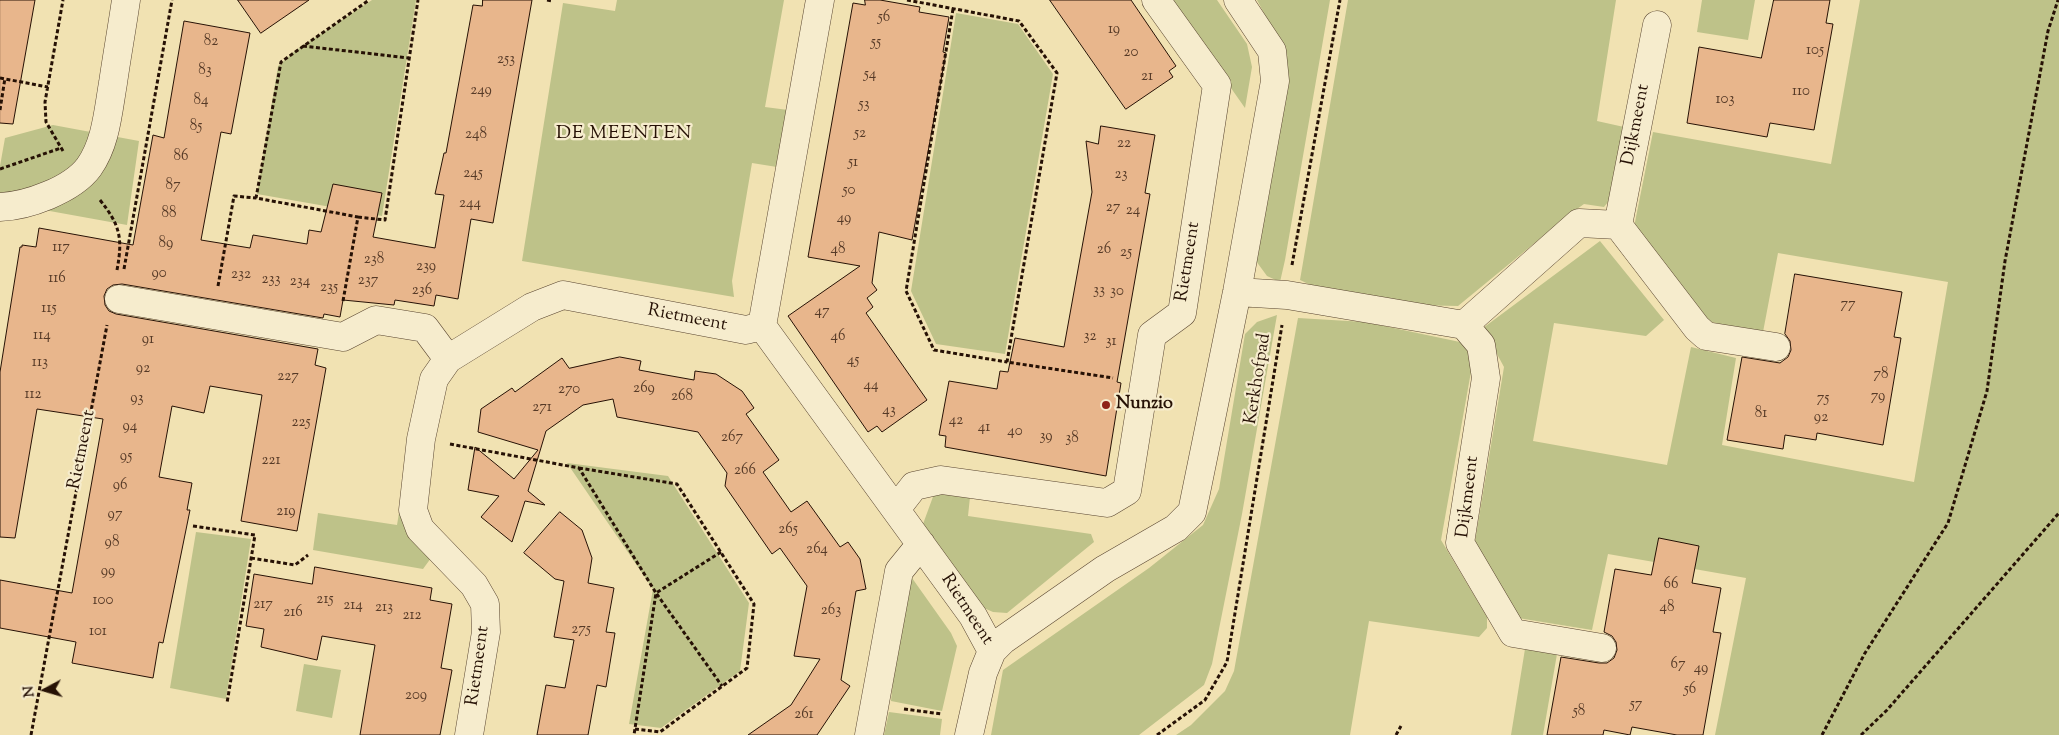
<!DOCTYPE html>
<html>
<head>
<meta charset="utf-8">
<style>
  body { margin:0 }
  #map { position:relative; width:2059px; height:735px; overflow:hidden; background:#f1e2b2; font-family:"Sorts Mill Goudy",serif }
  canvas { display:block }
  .north { position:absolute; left:20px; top:665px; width:50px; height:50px; -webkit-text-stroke:4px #f6eccd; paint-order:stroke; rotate:264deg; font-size:14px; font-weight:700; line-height:20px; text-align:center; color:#261105 }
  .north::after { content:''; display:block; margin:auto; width:18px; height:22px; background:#261105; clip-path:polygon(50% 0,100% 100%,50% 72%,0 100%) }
</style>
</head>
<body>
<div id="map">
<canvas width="2059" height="735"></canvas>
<div class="north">N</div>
</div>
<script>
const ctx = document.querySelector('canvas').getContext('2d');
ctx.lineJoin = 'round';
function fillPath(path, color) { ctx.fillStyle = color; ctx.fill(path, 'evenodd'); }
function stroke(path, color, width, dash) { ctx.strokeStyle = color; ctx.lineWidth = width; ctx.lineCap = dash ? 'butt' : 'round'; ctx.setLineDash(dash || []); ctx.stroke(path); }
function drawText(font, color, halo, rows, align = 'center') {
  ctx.font = font + ' "Sorts Mill Goudy",serif'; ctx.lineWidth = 4.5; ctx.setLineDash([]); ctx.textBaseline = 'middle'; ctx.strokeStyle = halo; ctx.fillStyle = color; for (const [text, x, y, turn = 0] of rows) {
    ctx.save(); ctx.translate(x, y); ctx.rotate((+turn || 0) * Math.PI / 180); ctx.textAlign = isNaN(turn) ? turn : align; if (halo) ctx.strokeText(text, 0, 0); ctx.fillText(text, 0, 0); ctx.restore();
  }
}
const green = new Path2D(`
  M372 0H416L382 216 257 194 278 66 295 51Z
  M617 0H784L765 107 788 110 777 167 752 163 732 281 734 297 522 261 563 3 615 11Z
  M1169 0H1217L1247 44 1252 67 1245 108Z
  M1257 0H1330L1285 260 1280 282 1267 276 1256 261 1283 102 1287 57Z
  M1348 0H1616L1597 121 1624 127 1612 197 1604 207 1584 204 1570 214 1458 306 1411 305 1319 289 1300 280Z
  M1702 0H1755L1748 40 1697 32Z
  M1860 0H2059V735H1715L1746 578 1608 554 1592 630 1518 618 1474 547 1504 367 1483 328 1600 241 1664 320 1646 336 1554 323 1533 441 1667 465 1691 347 1736 358 1722 445 1914 482 1948 282 1778 253 1763 332 1727 326 1705 320 1634 227 1653 132 1831 164Z
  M956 13 1018 24 1053 74 1005 354 936 344 911 291Z
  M53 125 139 141 127 225 0 202V166L5 138Z
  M1277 315 1242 514 1212 664 1204 685 1139 735H991L1003 670 1149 568 1203 525 1219 489 1245 334 1257 322Z
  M1298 318 1365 322 1460 342 1469 353 1472 366 1441 540 1487 617V628L1479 637 1369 621 1350 735H1176L1191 725 1225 691 1234 671Z
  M567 463 668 476 749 603 740 671 661 728 629 724 653 589Z
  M947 493 970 497 968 516 1091 534 1094 542 1007 613 993 612 984 608 923 524 934 494Z
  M401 501 431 558 423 569 313 550 318 513 397 525Z
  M196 532 251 539 226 699 170 688Z
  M912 578 951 633 957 646 942 711 891 701 895 661 909 583Z
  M1525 649 1557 654 1543 735H1511Z
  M304 664 341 670 332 718 296 711Z
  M889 712 942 719 940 735H884Z`);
const building = new Path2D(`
  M0 0H35L13 124 0 123Z
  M238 0H309L261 33Z
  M483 0H532L493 223 471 219 458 299 436 295 434 306 395 300 394 305 343 300 340 317 324 314 323 318 122 284 113 285 107 289 104 296 105 305 109 311 116 314 318 349 315 365 326 368 297 531 241 521 262 395 210 386 204 413 172 406 159 477 192 483 187 510H190L163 643 159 642 153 678 72 663 76 642 0 628V580L72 593 103 419 37 409 15 538 0 537V372L20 247H22V245L36 247 39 228 133 245 153 135 164 138 184 21 250 33 231 134 221 132 201 240 250 248 253 235 307 244 309 230 321 232 333 184 382 193 373 237 435 248 444 195 435 194 444 153H446L473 5 482 6Z
  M865 0H880L920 7 919 12 949 17 943 52 946 53 912 240 879 232 872 283 877 290 867 298 873 307 866 313 927 400 882 432 877 426 868 432 788 316 860 266 808 257 853 3 865 5Z
  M1050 0H1131L1176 66 1169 71 1173 77 1126 109Z
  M1774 0H1830L1826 23 1833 24 1814 130 1770 123 1767 137 1687 123 1699 47 1761 58Z
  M1101 126 1155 135 1145 193 1150 194 1117 382 1121 383 1106 476 945 447 946 436 939 435 949 381 997 389 1000 371 1008 372 1015 338 1064 347 1092 192 1086 141 1098 144Z
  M1795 274 1902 292 1894 337 1901 338 1883 445 1817 433 1816 440 1785 435 1783 449 1727 440 1742 357 1780 363 1788 357 1791 350 1790 341 1785 334Z
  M620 357 641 361 639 370 666 375 694 380 695 371 716 374 742 391 754 408 746 414 779 460 763 472 791 512 807 501 840 547 848 542 860 559 866 589 856 591 841 680 850 686 817 735H748L791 705 820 659 794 656 807 586 780 548 772 554 725 486 727 473 698 432 617 417 613 399 583 405 546 431 528 491 545 505 525 501 512 542 481 517 499 496 468 490 475 447 514 479 538 450 478 432 481 409 512 388 515 392 562 358 569 368Z
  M560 512 582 530 592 558 588 583 614 588 606 632 615 633 606 687 597 685 588 735H537L546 685 565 688 574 640 554 637 564 581 555 579 524 553Z
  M1659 538 1699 546 1692 583 1721 588 1713 632 1721 633 1703 735H1677L1632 727 1630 735 1604 730 1603 735H1547L1561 657 1599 663H1607L1614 658 1617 650 1616 642 1612 636 1604 632 1615 569 1651 575Z
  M315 567 432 588 430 600 452 604 441 668 452 670 440 735H360L375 645 322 636 317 660 261 647 264 629 246 626 254 574 312 584Z`);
const path = new Path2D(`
  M547 0 553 1
  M907 0 1019 21 1057 73 1007 362 1113 378
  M953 9 906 291 934 350 1007 362
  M303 46 409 58
  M0 78 48 87
  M0 110 5 78
  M63 151 46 122 45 102 63 0
  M0 169 61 148
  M100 200C120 225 123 238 117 270
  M358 217 385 220 418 0
  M1292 265 1340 0
  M124 269 172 0
  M218 286 234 196 256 198
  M343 301 358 217 256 198 281 62 369 0
  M450 444 579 468 656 593 634 735
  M579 468 677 484 754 604 747 668 660 732 635 729
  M193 526 255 535 227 703
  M721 552 656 593 722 686
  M251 558 295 565 308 555
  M904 709 942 714
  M31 735 107 325
  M1157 735 1205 700 1227 662 1282 325
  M1396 735 1401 726
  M1822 735 1865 653 1948 523 1987 391 2005 261 2048 31 2058 0
  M1861 735 1887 710 2059 513`);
const minor = new Path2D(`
  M0 207C27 206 72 190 89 167 106 143 108 112 113 83 117 55 122 28 126 0
  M1618 225 1697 328 1706 336 1776 347
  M1237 292 1287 295 1464 325 1579 223 1618 225 1657 25
  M119 299 343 337 376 320 425 328 448 359
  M1464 325 1481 345 1486 378 1460 543 1513 633 1602 648
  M762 326 973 616 992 651
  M896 509 914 486 941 480 1107 503 1127 491 1152 335 1182 313 1217 85 1156 0
  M469 735 486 632 485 604 474 585 420 529 413 510 421 439 434 379 448 359 532 307 563 295 746 330 762 326 820 0
  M869 735 899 571 921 544
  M969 735 983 673 992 651 1003 640 1105 569 1176 528 1192 512 1237 292 1275 81 1272 51 1238 0`);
const markers = [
  [1106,405,5,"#8f2418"]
];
const numberNames = [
  ["56",884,18],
  ["19",1114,30],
  ["82",211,42],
  ["55",876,43],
  ["105",1815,51],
  ["20",1131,53],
  ["253",506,60],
  ["83",205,71],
  ["54",870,75],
  ["21",1147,77],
  ["249",481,91],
  ["110",1801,92],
  ["103",1725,100],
  ["84",201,101],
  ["53",864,105],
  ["85",196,127],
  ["52",860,134],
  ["248",476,135],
  ["22",1124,144],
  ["86",181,157],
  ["51",853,163],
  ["245",473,174],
  ["23",1121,175],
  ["87",173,186],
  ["50",849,191],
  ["244",470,204],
  ["27",1113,208],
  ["24",1133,211],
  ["88",169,214],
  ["49",844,219],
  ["89",166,244],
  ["117",61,248],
  ["48",838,250],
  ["26",1104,250],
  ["25",1126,253],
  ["238",374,260],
  ["239",426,267],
  ["90",159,274],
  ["232",241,275],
  ["116",57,279],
  ["233",271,280],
  ["237",368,281],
  ["234",300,282],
  ["235",329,288],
  ["236",422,291],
  ["33",1099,291],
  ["30",1117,292],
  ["77",1848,305],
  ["115",49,309],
  ["47",822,312],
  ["114",42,336],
  ["46",838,337],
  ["32",1090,337],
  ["91",148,340],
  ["31",1111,342],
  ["45",853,361],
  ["113",40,363],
  ["92",143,369],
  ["78",1881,375],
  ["227",288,377],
  ["44",871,386],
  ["269",644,389],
  ["270",569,390],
  ["112",33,395],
  ["268",682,397],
  ["79",1878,397],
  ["93",137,399],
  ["75",1823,399],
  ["271",542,408],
  ["43",889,411],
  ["81",1761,414],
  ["92",1821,418],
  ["42",956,421],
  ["225",301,423],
  ["94",130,427],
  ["41",984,428],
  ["40",1015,432],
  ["39",1046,437],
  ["267",732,438],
  ["38",1072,439],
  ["95",126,457],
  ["221",271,461],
  ["266",745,471],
  ["96",120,486],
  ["219",286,512],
  ["97",115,515],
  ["265",788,530],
  ["98",112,543],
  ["264",817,550],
  ["99",108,572],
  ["66",1671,585],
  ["215",325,600],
  ["100",103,601],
  ["217",263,605],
  ["214",353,606],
  ["213",384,608],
  ["48",1667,608],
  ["263",831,611],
  ["216",293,613],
  ["212",412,616],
  ["275",581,630],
  ["101",98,632],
  ["67",1678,665],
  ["49",1701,669],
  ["56",1690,690],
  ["209",416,696],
  ["57",1636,705],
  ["58",1579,712],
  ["261",804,715]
];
const streetNames = [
  ["Dijkmeent",1637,125,-79],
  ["Rietmeent",1189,262,-81],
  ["Rietmeent",687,319,11],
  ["Kerkhofpad",1259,379,-81],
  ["Rietmeent",83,450,-79],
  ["Dijkmeent",1469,497,-83],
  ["Rietmeent",966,610,57],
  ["Rietmeent",479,666,-82]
];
const poiNames = [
  ["Nunzio",1116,405]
];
const neighbourhoodNames = [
  ["DE MEENTEN",624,135]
];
fillPath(green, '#bec289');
fillPath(building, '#e8b68c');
stroke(building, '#261105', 1);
stroke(minor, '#594530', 29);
stroke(path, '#261105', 3, [4, 2.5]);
stroke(minor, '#f6eccd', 28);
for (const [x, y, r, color] of markers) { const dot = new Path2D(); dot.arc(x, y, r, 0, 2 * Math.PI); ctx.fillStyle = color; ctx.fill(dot); stroke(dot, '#f6eccd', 2); }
drawText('15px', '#563a27', null, numberNames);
drawText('18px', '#261105', '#f6eccd', streetNames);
drawText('bold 18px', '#261105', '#f6eccd', poiNames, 'left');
ctx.letterSpacing = '1px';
drawText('19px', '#261105', '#f6eccd', neighbourhoodNames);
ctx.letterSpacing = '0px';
</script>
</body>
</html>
